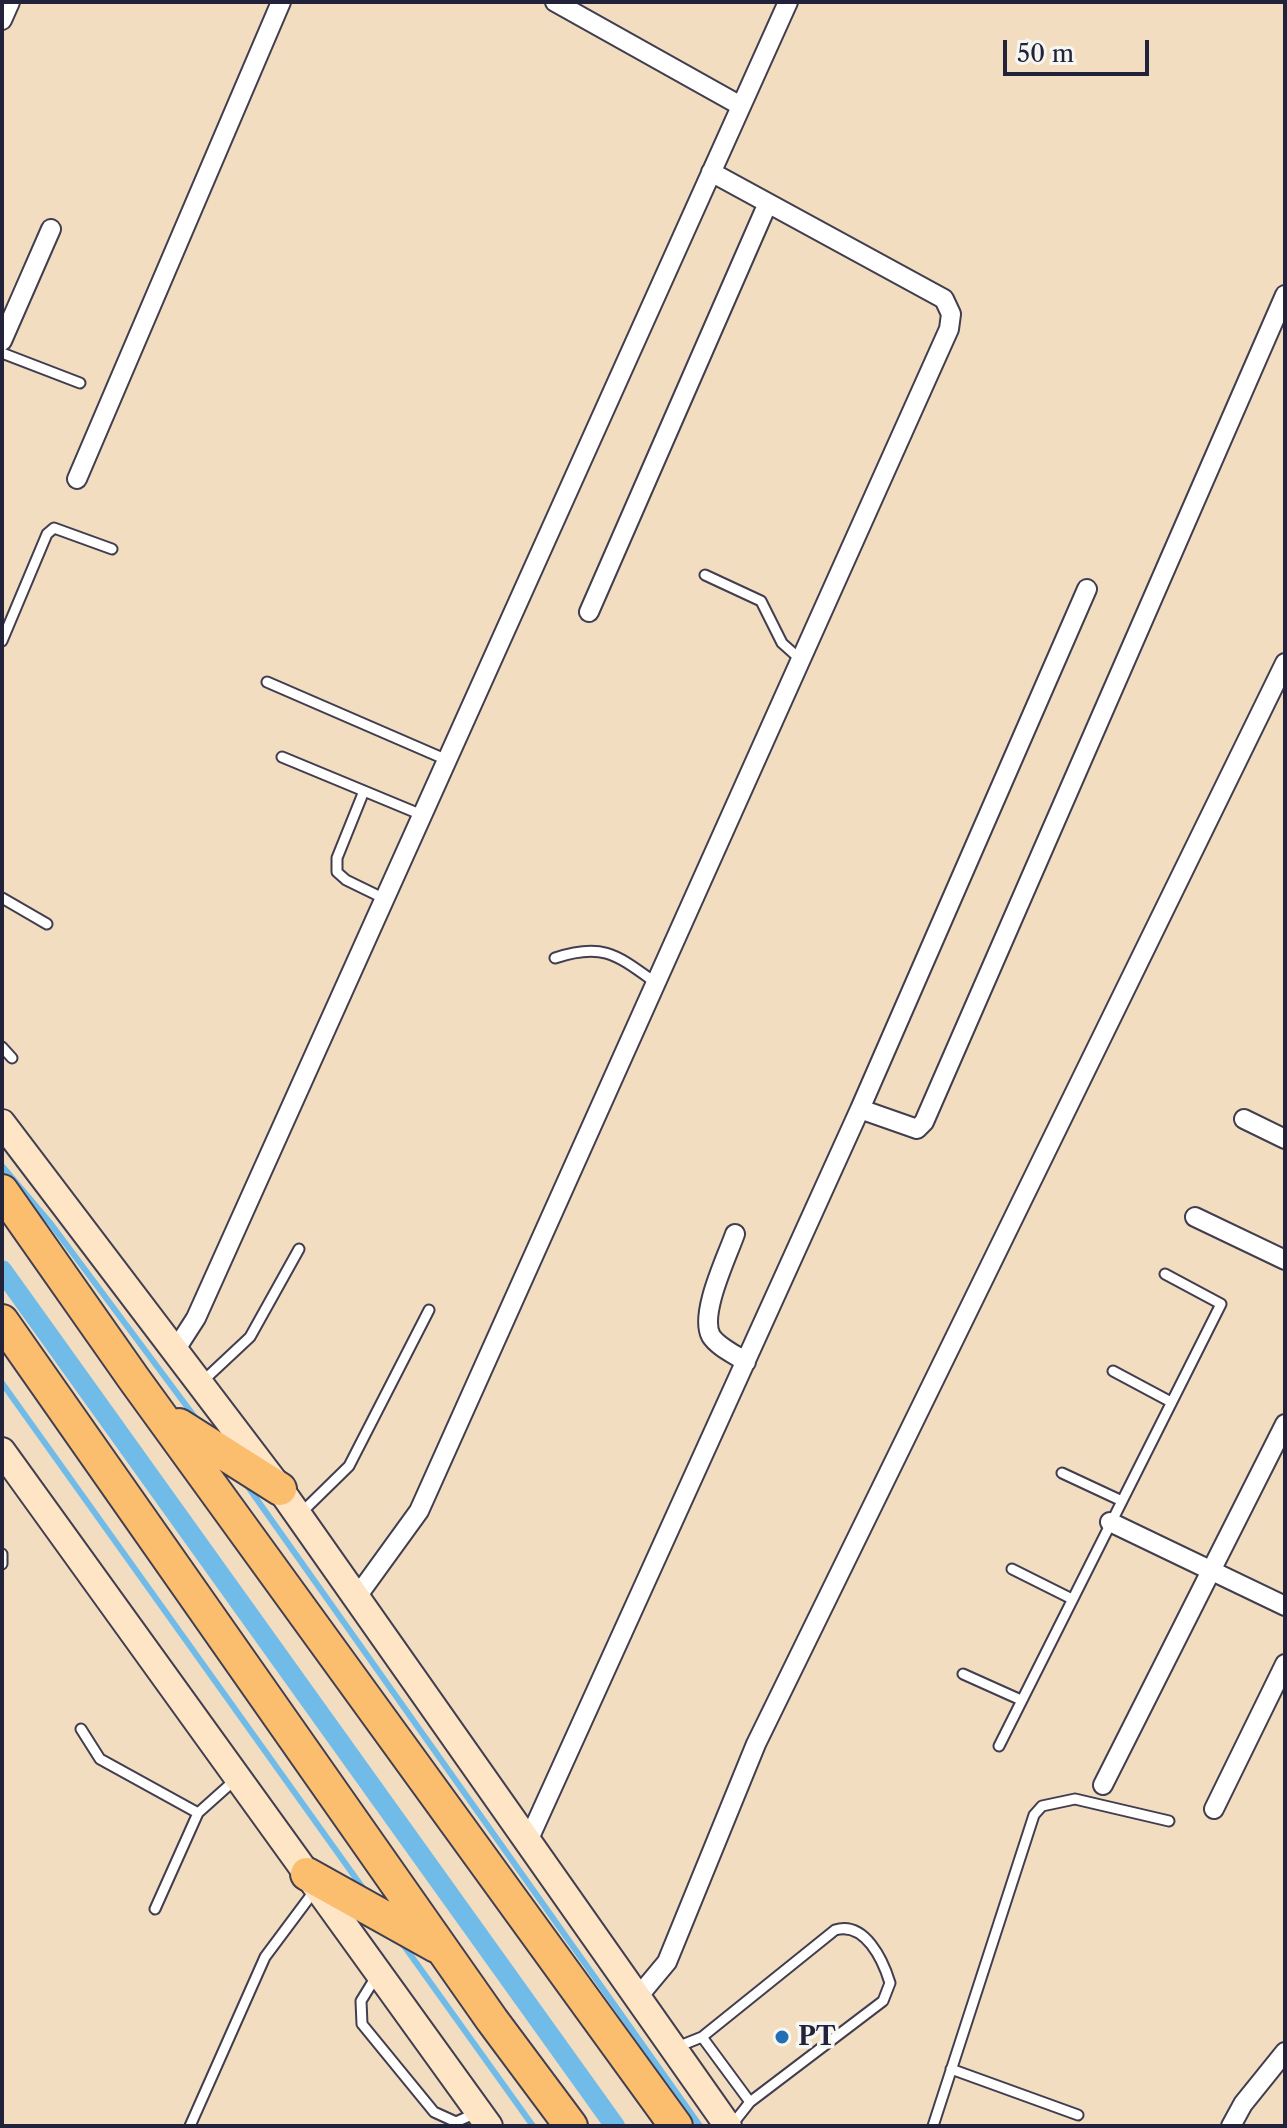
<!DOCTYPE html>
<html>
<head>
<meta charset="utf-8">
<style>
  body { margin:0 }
  #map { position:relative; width:1287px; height:2128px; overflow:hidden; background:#f2ddc0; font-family:"Libre Caslon Text",serif }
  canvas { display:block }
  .frame { position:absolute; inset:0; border:4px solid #22223b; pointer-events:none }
  .scale { position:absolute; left:1003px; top:40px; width:146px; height:36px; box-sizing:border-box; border:4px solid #22223b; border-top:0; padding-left:10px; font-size:24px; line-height:28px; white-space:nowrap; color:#22223b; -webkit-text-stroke:6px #f6f6f2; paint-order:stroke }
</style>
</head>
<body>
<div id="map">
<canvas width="1287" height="2128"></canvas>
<div class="frame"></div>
<div class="scale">50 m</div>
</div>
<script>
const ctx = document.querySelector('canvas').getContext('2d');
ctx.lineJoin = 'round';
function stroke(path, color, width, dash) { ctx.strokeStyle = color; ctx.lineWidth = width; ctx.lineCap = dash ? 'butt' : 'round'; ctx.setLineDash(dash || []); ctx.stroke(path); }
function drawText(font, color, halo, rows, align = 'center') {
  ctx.font = font + ' "Libre Caslon Text",serif'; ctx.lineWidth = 7; ctx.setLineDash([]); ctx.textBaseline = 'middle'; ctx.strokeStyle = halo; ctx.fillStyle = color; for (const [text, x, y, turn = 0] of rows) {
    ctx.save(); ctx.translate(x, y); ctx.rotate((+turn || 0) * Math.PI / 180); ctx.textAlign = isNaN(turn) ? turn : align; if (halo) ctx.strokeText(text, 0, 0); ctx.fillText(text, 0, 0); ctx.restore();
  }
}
const stream = new Path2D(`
  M2 1166 51 1224 197 1420
  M2 1383 365 1891
  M246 1484 700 2126
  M402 1943 533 2126`);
const canal = new Path2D(`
  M2 1270 615 2126`);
const lane = new Path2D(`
  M2 353 80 383
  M705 575 761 601 782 643 801 660
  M2 641 47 534 54 528 112 549
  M267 682 447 760
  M282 757 422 815
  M364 791 337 858V872L346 880 385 899
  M2 898 47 924
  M555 958C603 942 617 955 656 983
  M2 1047 12 1058
  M1113 1371 1171 1402
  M203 1381 250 1337 299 1249
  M1062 1473 1122 1501
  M301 1513 349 1466 429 1310
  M2 1554V1564
  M1012 1569 1072 1599
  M963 1674 1021 1700
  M81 1729 100 1759 198 1813
  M999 1746 1221 1304 1165 1274
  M155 1909 198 1813 236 1779
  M377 1975 361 2001 362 2024 434 2112 456 2122 476 2113
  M702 2037 750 2102
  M677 2047 702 2037 835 1930C865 1921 883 1960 890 1983L883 2001 750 2102 731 2126
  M951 2069 1078 2115
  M190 2126 265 1957 315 1890
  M933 2126 1034 1815 1042 1806 1075 1799 1169 1821`);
const street = new Path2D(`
  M555 2 741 106
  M2 20 10 2
  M2 341 51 229
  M77 479 281 2
  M589 612 767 205
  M860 1109 1087 589
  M1244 1119 1285 1139
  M1195 1217 1285 1260
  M735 1234C727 1257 699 1314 711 1336 718 1347 736 1355 746 1362
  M178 1346 196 1318 788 2
  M1110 1522 1285 1606
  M356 1598 419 1511 949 329 951 314 944 299 711 172
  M1103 1785 1285 1424
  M1214 1809 1285 1664
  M528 1841 860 1109 917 1129 924 1122 1285 295
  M637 1998 667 1962 756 1744 1285 663
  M1231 2126 1243 2104 1285 2052`);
const secondary = new Path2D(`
  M2 1123 280 1489 728 2126
  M2 1451 489 2126`);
const highway = new Path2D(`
  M2 1191 134 1379 676 2126
  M2 1321 492 2020 571 2126
  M179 1425 280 1489
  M307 1874 436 1946`);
const markers = [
  [782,2037,8,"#1f6fb2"]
];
const poiNames = [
  ["PT",798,2037]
];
stroke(stream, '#71bbe9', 6);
stroke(canal, '#71bbe9', 20);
stroke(lane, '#413e4f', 13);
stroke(street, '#413e4f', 22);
stroke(secondary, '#413e4f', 30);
stroke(highway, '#413e4f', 36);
stroke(lane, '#fff', 9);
stroke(street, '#fff', 18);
stroke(secondary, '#fde5c5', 26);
stroke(highway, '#fbbe6e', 32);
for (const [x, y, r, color] of markers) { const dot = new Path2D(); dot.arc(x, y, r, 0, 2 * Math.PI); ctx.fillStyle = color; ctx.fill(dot); stroke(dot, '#f6f6f2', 3); }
drawText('bold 26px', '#22223b', '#f6f6f2', poiNames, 'left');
</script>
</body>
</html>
